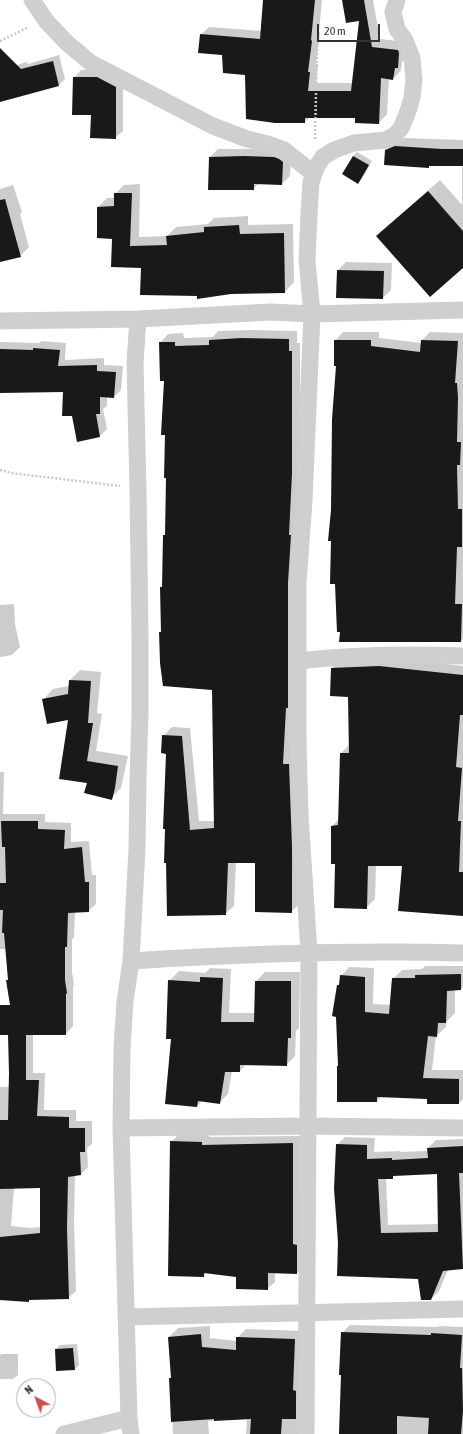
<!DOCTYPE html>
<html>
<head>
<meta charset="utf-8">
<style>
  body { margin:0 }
  #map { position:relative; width:463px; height:1434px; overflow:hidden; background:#fff; font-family:"Asap Condensed",sans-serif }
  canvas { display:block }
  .north { position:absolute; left:16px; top:1378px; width:40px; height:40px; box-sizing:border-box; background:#fff; border:1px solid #adadad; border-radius:50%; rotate:319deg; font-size:11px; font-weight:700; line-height:16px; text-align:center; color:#323232 }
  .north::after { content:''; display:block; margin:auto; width:14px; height:18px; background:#d04c4f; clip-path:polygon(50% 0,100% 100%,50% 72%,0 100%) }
  .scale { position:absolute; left:317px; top:24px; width:63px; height:18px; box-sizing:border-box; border:2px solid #323232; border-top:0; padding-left:5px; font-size:12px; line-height:14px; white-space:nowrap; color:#323232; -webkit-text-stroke:3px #fff; paint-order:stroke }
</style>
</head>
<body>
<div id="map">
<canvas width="463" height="1434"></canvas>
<div class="north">N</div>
<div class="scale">20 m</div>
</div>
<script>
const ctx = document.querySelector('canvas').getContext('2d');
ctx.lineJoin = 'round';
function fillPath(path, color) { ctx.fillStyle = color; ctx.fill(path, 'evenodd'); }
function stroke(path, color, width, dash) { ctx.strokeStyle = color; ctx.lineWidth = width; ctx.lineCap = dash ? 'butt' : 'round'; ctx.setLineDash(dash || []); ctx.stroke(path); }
const shadow = new Path2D(`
  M264 0H322L319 32 320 33 316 64H318L316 83H353L360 20 343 0H373L380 39 406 42 405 59 402 62 401 70 393 79 389 78 387 114 379 123 356 117H310L305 122 246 74 201 35 209 27 262 31Z
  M59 55 65 79 59 85 0 101V71L26 62 28 64Z
  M81 70H105L123 80V131L115 138 92 114 74 78Z
  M405 138 463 140V267L377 236 440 180 462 205V165L386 151 395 141Z
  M218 149H283L291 154 290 176 282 184 259 183 253 189 210 157Z
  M357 152 372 161 362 179 358 183 353 156Z
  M140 184 139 237 167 236 176 227 208 224 214 218 248 216V225L293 224 294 282 285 292 231 293 198 296 142 267 113 238 98 237V207L107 198H115V194L124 185Z
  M13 185 22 212 20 214 29 247 20 256 0 261V189Z
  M346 262 392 263 391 290 383 298 337 297 338 270Z
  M251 330 297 331V343H300V903L291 912 256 862H236L234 906 225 914 168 915 167 753 163 736 172 727 190 728 199 821H215L213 689 160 632 162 630 161 587 163 586 164 536 166 533 167 477 165 380 160 343 168 334 183 333 184 338 213 337 218 331Z
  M343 332H379V338L421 343 422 340 430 332 463 333V639L461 641 341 631 332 510 337 365 335 341Z
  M41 341 66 343 65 360 104 358V365L123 366 121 390 114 397H107V406L103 409 107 429 100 436 78 441 72 415 64 391 0 392V342L40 343Z
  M14 604 15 624 20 647 12 655 0 657V605Z
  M388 657 463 666V915L403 865H376L375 899 366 908 336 863 332 826 339 819 341 753 350 744 349 696 332 668 341 660Z
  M80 670 101 672 97 713 102 714 96 751 128 756 121 788 111 798 88 782 69 718 43 700 53 689 69 686 70 680Z
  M0 772H4L3 814H45V822L71 823V842L89 841 92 875H96V904L88 911 75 912 74 938 72 939V972L74 985 73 986V1026L66 1034H33V1073H45L44 1110H76V1121H92V1144L87 1148 88 1167 81 1174 75 1175 74 1221 76 1291 68 1298 29 1299 28 1301 0 1300V1087H9L11 1005 10 949H0ZM41 1187V1227L29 1228 11 1226 14 1188Z
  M425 966H463V987L461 989 455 990V1013L446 1022V1027L436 1036 432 1070H463V1099L459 1103 428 1098 382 1096 377 1101 338 1066 339 1065 338 985 340 983 341 976 349 967 374 968 373 1004 391 1005 393 979 402 970 422 969Z
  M210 968 231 969 229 1013H255L256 981 265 972H300L299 1028 296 1031 295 1056 286 1065 246 1064 240 1071H232L228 1094 219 1103 203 1100 197 1106 172 1038 169 981 179 971 205 973Z
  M179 1134H209V1137L300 1136 304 1266 297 1273 275 1272V1282L267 1289 237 1276 207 1272 204 1276 171 1142Z
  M345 1137 375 1138 374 1152 400 1151V1152L428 1151V1148L436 1140 463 1139V1268L448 1270 439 1291 431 1299 419 1278 338 1275 337 1145ZM438 1173 439 1224 388 1225 386 1178H392L395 1175Z
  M350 1325 438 1327 440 1326 463 1327V1434H339L342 1374V1333Z
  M210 1326V1338L237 1341V1338L246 1329 303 1331V1434H246L247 1418 208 1421 209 1434H173L170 1379 172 1377 169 1337 178 1328Z
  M77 1344 79 1365 75 1369 56 1349 60 1345Z
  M1 1354H18V1375L13 1379H0V1356Z`);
const building = new Path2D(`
  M263 0H315L311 40 312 41 308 72H310L308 91H351L359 21 346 23 342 0H364L372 47 398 50 399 53 398 68H395L393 80 381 78 379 124 355 123V118H305V123H275L246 119 245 75 223 73 222 55 198 53 200 34 260 39Z
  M0 48 21 69 53 61 59 86 0 102Z
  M73 77H97L116 87V139L90 138 91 115H72Z
  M395 146 442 149H463V166H429V168L384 165 385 150Z
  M244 156 274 157 279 159 283 162 282 185 254 184V190H208L209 157Z
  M353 156 369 165 358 184 342 174Z
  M428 191 463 231V268L430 297 376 236Z
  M114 193H132L130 246 167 245 166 236 204 232V227L239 225 240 234 284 233 285 293 231 294 197 299V296L140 295 141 268 111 267 112 239 97 238V207L114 206Z
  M5 199 21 257 0 262V200Z
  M337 270 384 271 383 299 336 298Z
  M241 338 289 339V351H292V473L289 535H291L288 583V708H286L283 764H289L292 847V913L255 912V863H228L226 915 167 916 166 863H164L165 829H163L166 754 161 753 162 735 182 736 190 830 214 828 212 690 163 686 160 663 159 632H161L160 587H162L163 535H165L166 478H164L165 435H161L164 381H160L159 342H175V346L209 345V340Z
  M334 340H371V346L420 352 421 340 458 341 455 383H457L458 398 457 442H461L460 465H457L458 509H462V547H457L455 604H462L461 642H339L340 632H337L335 584H330L331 541H328L331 510 332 419 336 366H334Z
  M33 348 60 350 58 366 97 365V371L116 372 114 398 100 397V414H96L100 437 77 442 72 416H62L63 392 0 393V349L33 350Z
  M379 666 463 675V715H460L456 767 462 768 458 821H461L459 872H463V916L398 911 402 866H368L367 909 334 908 335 864H331V826L338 825 340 753H349L348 697 330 696 331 668Z
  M69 680 91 681 88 723H93L87 761 118 766 115 788 112 800 84 793 87 783 59 779 68 720 47 724 42 699 68 694Z
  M1 821H38V829L65 830 64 849 82 847 85 882H89V912L68 913 67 947H65V980L67 993 66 994V1035H26V1080H39L37 1116 69 1117V1128H85V1152H80L81 1175 68 1177 67 1229 69 1299 29 1300V1302L0 1300V1237L40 1233V1188L0 1189V1120H8L9 1073 8 1035H0V1005H10L6 980H8L4 933H2L3 910H0V883H6L5 847H2Z
  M461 974V990L447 991 446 1023H438L437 1037 428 1036 423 1078 459 1079V1104H427V1099L377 1097V1102H337V1066H338L336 1017 332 1016 337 985H339L340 975 365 977V1012L389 1014 392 978H415V975Z
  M200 977 223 978 221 1022H254L255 981H291V1038H288L287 1066 240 1065V1072H225L220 1104 198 1101 197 1107 165 1104 171 1039H166L168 980 200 982Z
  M170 1141 202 1142V1145L293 1143V1244L297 1245V1274L268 1273V1290L236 1289V1277L204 1273V1277L168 1276Z
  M336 1144 367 1145V1159L392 1158V1160L428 1158 427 1148 463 1146V1173H459L463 1269 443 1271 431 1300H421L418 1279 337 1276 338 1242 334 1189ZM437 1174 438 1232 381 1233 378 1179H393V1176Z
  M341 1332 431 1335V1333L462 1335 460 1368H462L463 1411 461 1434H428L429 1418 397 1416V1434H339L341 1375H339Z
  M201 1334 202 1347 236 1350V1337L295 1339 293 1390 296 1391V1419H282L281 1434H250L251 1419 214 1421V1419L171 1422 169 1378H171L168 1337Z
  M73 1348 75 1370 56 1371 55 1349Z`);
const path = new Path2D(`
  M0 41 29 27
  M315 139 318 0
  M0 470 11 473 120 486`);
const minor = new Path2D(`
  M32 0 47 22 67 43 91 63 213 126 247 139 268 144 284 150 314 174
  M0 321 138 319 271 312 312 314 463 310
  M298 661C353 655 408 654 463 656
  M131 961C242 954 352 950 463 953
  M121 1128 308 1126 463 1128
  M126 1317 463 1309
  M64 1434 129 1418
  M131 1434 129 1418 121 1128 122 1048 125 1001 131 961 137 849 138 779 140 713V638L138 489 135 363 138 319
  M306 1434 309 952 300 815 298 741V583L304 501 312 314 307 260 309 215 311 182 317 166 323 157 334 150 354 143 386 140 395 135 401 128 407 114 412 98 414 80 412 58 405 40 397 29 393 12 397 0`);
fillPath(shadow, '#0003');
fillPath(building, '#191919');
stroke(path, '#c9c9c9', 2.5, [2, 2]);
stroke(minor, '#cfcfcf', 17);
</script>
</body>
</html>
